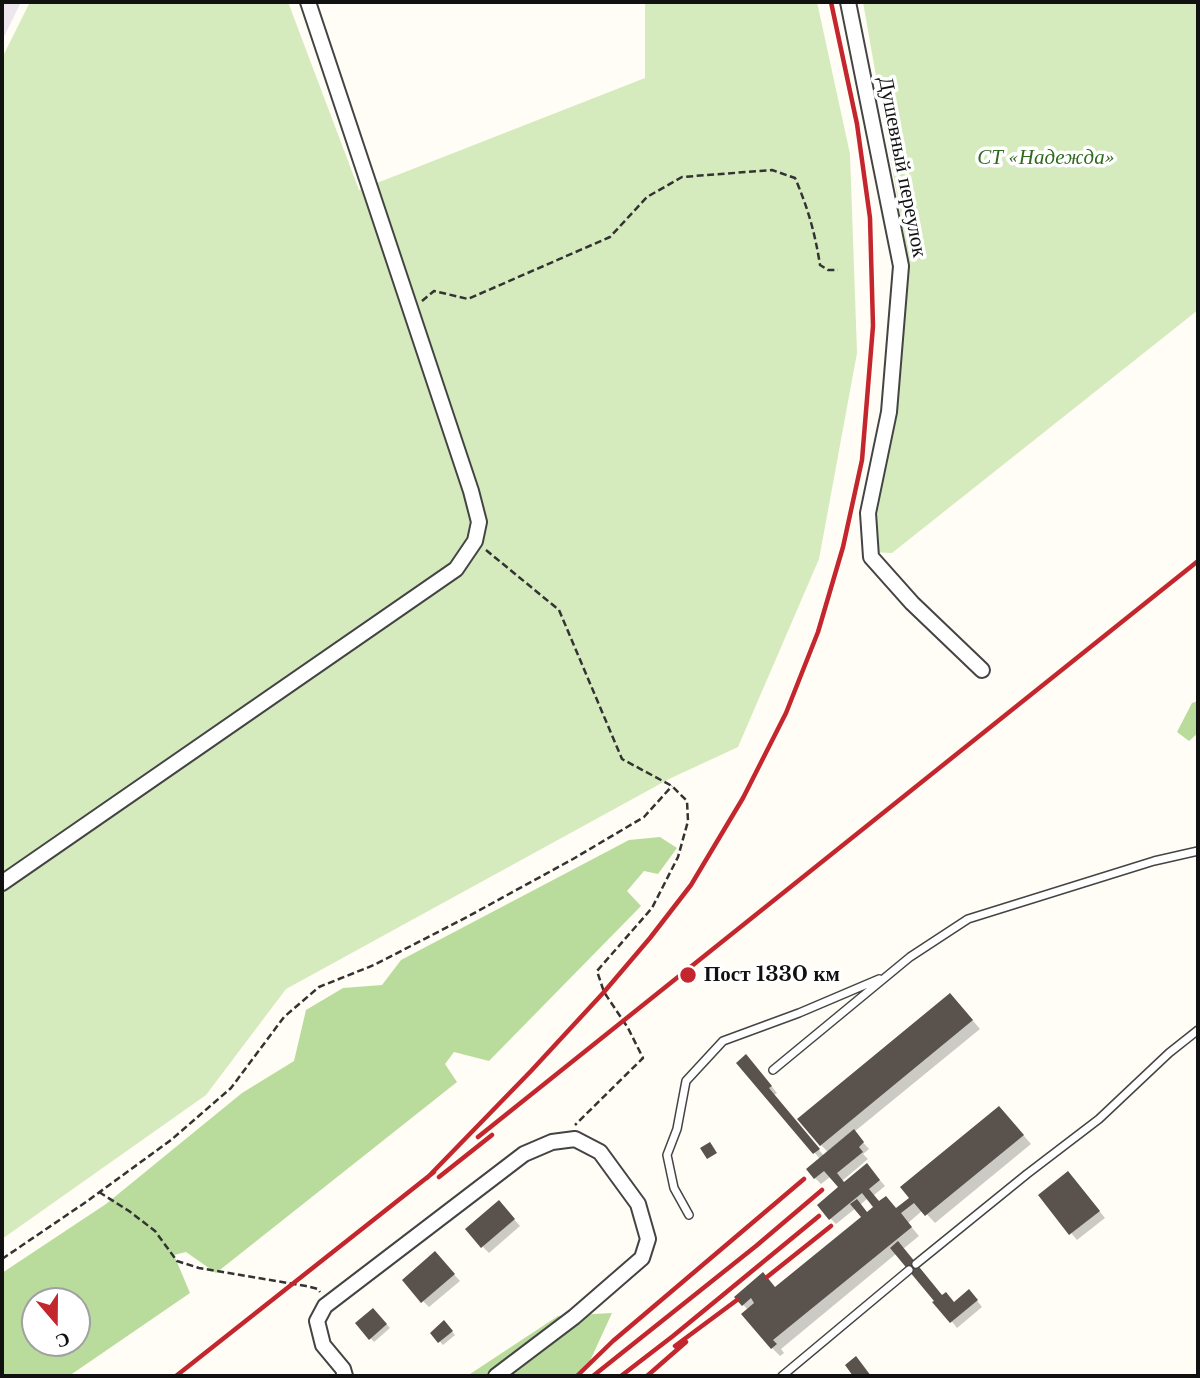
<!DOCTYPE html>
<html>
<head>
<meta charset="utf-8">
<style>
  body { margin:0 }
  #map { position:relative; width:1200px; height:1378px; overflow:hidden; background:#fffdf5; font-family:"Libre Baskerville",serif }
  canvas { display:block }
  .frame { position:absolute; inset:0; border:4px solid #111; pointer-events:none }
  .north { position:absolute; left:21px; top:1287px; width:70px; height:70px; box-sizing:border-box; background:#fff; border:2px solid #a0a0a0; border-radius:50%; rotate:160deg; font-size:19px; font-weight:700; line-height:28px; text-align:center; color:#111 }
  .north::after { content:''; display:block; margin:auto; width:24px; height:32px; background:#c4262e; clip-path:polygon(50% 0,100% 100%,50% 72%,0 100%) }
</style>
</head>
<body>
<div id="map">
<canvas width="1200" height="1378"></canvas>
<div class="frame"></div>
<div class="north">С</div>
</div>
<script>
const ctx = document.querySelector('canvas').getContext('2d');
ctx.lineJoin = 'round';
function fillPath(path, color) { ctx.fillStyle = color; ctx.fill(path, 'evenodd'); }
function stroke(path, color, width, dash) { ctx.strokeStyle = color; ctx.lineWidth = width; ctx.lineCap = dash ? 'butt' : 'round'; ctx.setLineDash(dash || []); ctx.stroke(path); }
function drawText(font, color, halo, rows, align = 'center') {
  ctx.font = font + ' "Libre Baskerville",serif'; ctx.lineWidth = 7; ctx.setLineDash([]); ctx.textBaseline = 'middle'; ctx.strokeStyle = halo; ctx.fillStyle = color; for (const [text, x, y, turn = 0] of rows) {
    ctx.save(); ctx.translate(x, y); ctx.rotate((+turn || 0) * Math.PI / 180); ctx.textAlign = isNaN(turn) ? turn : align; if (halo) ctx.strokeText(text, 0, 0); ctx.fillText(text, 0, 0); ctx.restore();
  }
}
const industrial = new Path2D(`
  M2 2H21L2 41Z`);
const green = new Path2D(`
  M30 2H288L359 190 645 78V2H817L850 154 857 353 819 559 738 747 669 779 286 989 206 1095 2 1239V58Z
  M863 2H1198V310L892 553 870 552 904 318 906 247Z`);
const forest = new Path2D(`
  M1198 701V733L1189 741 1177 732 1192 703Z
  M660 837 677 848 658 874 644 871 627 891 641 906 489 1061 454 1052 445 1064 457 1082 216 1273 186 1252 174 1255 190 1293 69 1376H2V1273L106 1204 242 1093 294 1061 306 1010 343 988 382 985 401 960 629 840ZM35 1301H77V1343H35Z
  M612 1313 589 1363 576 1376H467L558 1316Z`);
const shadow = new Path2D(`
  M958 1003 980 1029 854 1132 869 1149 863 1154 868 1159 842 1181 844 1184 873 1172 885 1186 873 1196 880 1203 897 1210 1007 1116 1031 1144 935 1223 923 1210 908 1223 919 1236 903 1249 943 1297 955 1304 975 1298 982 1307 957 1328 897 1253 781 1349 784 1353 780 1356 772 1348 748 1310 736 1297 776 1289 863 1217 856 1208 836 1224 830 1218 841 1187 830 1177 821 1184 815 1178 808 1169 820 1159 738 1063 752 1062 777 1093 774 1095 824 1156 828 1152 821 1145ZM868 1198 876 1207 867 1214 860 1205Z
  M1074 1179 1105 1218 1077 1240 1040 1196Z
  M504 1208 520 1226 489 1253 483 1247Z
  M441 1260 460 1281 429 1307 423 1301Z
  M373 1310 390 1328 374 1342 357 1323Z
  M444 1323 455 1335 443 1345 432 1333Z`);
const building = new Path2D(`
  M950 993 973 1020 820 1146 797 1119Z
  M746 1054 772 1086 769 1088 820 1149 813 1154 736 1063Z
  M999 1106 1024 1135 925 1216 914 1203 901 1213 912 1227 773 1340 777 1344 771 1349 741 1314 754 1303 751 1298 742 1306 734 1297 763 1272 775 1287 861 1217 850 1204 857 1199 867 1212 873 1207 862 1193 829 1220 817 1205 838 1187 824 1171 814 1179 806 1169 854 1129 864 1142 859 1147 863 1152 837 1173 844 1182 867 1163 880 1180 869 1189 879 1201 886 1196 896 1208 909 1198 900 1187Z
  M710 1142 717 1153 707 1159 700 1148Z
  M1068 1171 1100 1211 1069 1235 1038 1195Z
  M499 1200 515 1219 481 1248 465 1229Z
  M898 1241 942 1295 946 1292 954 1302 969 1289 978 1300 950 1323 932 1302 934 1301 890 1248Z
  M435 1251 455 1274 421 1303 402 1280Z
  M373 1308 387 1324 369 1340 355 1323Z
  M444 1320 453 1331 438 1343 430 1333Z
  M856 1356 871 1376H853L845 1365Z`);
const path = new Path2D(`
  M422 301 434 291 468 299 610 237 647 197 682 177 772 170 795 178C808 208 815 233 820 265L828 270H838
  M486 550 559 610 622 759 672 786 687 801 688 821 678 857 652 908 597 971 604 992 628 1028 643 1058 575 1125
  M99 1192 129 1211 155 1231 177 1261 199 1268 306 1286 318 1289 320 1292
  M2 1259 86 1202 171 1140 231 1088 284 1017 319 987 374 965 467 917 573 859 644 817 672 786`);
const lane = new Path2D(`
  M773 1070 910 957 968 919 1154 861 1198 851
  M689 1215 674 1188 667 1155 677 1129 686 1081 723 1041 799 1013 879 979
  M916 1264 1027 1174 1099 1119 1169 1053 1198 1030
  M782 1376 909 1270`);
const street = new Path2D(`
  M848 2 901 266 889 412 868 513 871 557 912 603 982 670
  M2 883 456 569 475 541 479 522 471 491 308 2
  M345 1376 343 1369 323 1345 317 1321 325 1306 524 1154 552 1142 575 1139 600 1152 638 1204 648 1239 642 1258 574 1317 496 1376`);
const rail = new Path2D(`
  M478 1137 1198 561
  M439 1177 492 1135
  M427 1178 531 1071 604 992 650 938 691 885 743 798 786 713 818 632 843 547 862 460 873 326 870 218 857 124 831 2
  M767 1277 831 1226
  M675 1346 737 1300
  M176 1376 434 1172
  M577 1376 613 1341 804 1179
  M593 1376 756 1246 822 1190
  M621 1376 673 1336 819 1216
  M647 1376 686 1342`);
const markers = [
  [688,975,9,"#c4262e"]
];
const parkNames = [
  ["СТ «Надежда»",1046,158]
];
const streetNames = [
  ["Душевный переулок",902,167,79]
];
const poiNames = [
  ["Пост 1330 км",704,975]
];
fillPath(industrial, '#eee6ef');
fillPath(green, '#d5ebbd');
fillPath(forest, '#b9dc9c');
fillPath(shadow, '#0003');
fillPath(building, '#5a524d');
stroke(lane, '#444', 10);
stroke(street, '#444', 18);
stroke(path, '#333', 2.5, [7, 3.5]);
stroke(lane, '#fff', 7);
stroke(street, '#fff', 14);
stroke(rail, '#c4262e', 4.5);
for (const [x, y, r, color] of markers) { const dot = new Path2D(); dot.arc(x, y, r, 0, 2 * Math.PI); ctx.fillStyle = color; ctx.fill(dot); stroke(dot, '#fff', 2.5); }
drawText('italic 21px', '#2f6b1f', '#fff', parkNames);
drawText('21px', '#111', '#fff', streetNames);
drawText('bold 21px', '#111', '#fff', poiNames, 'left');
</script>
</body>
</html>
